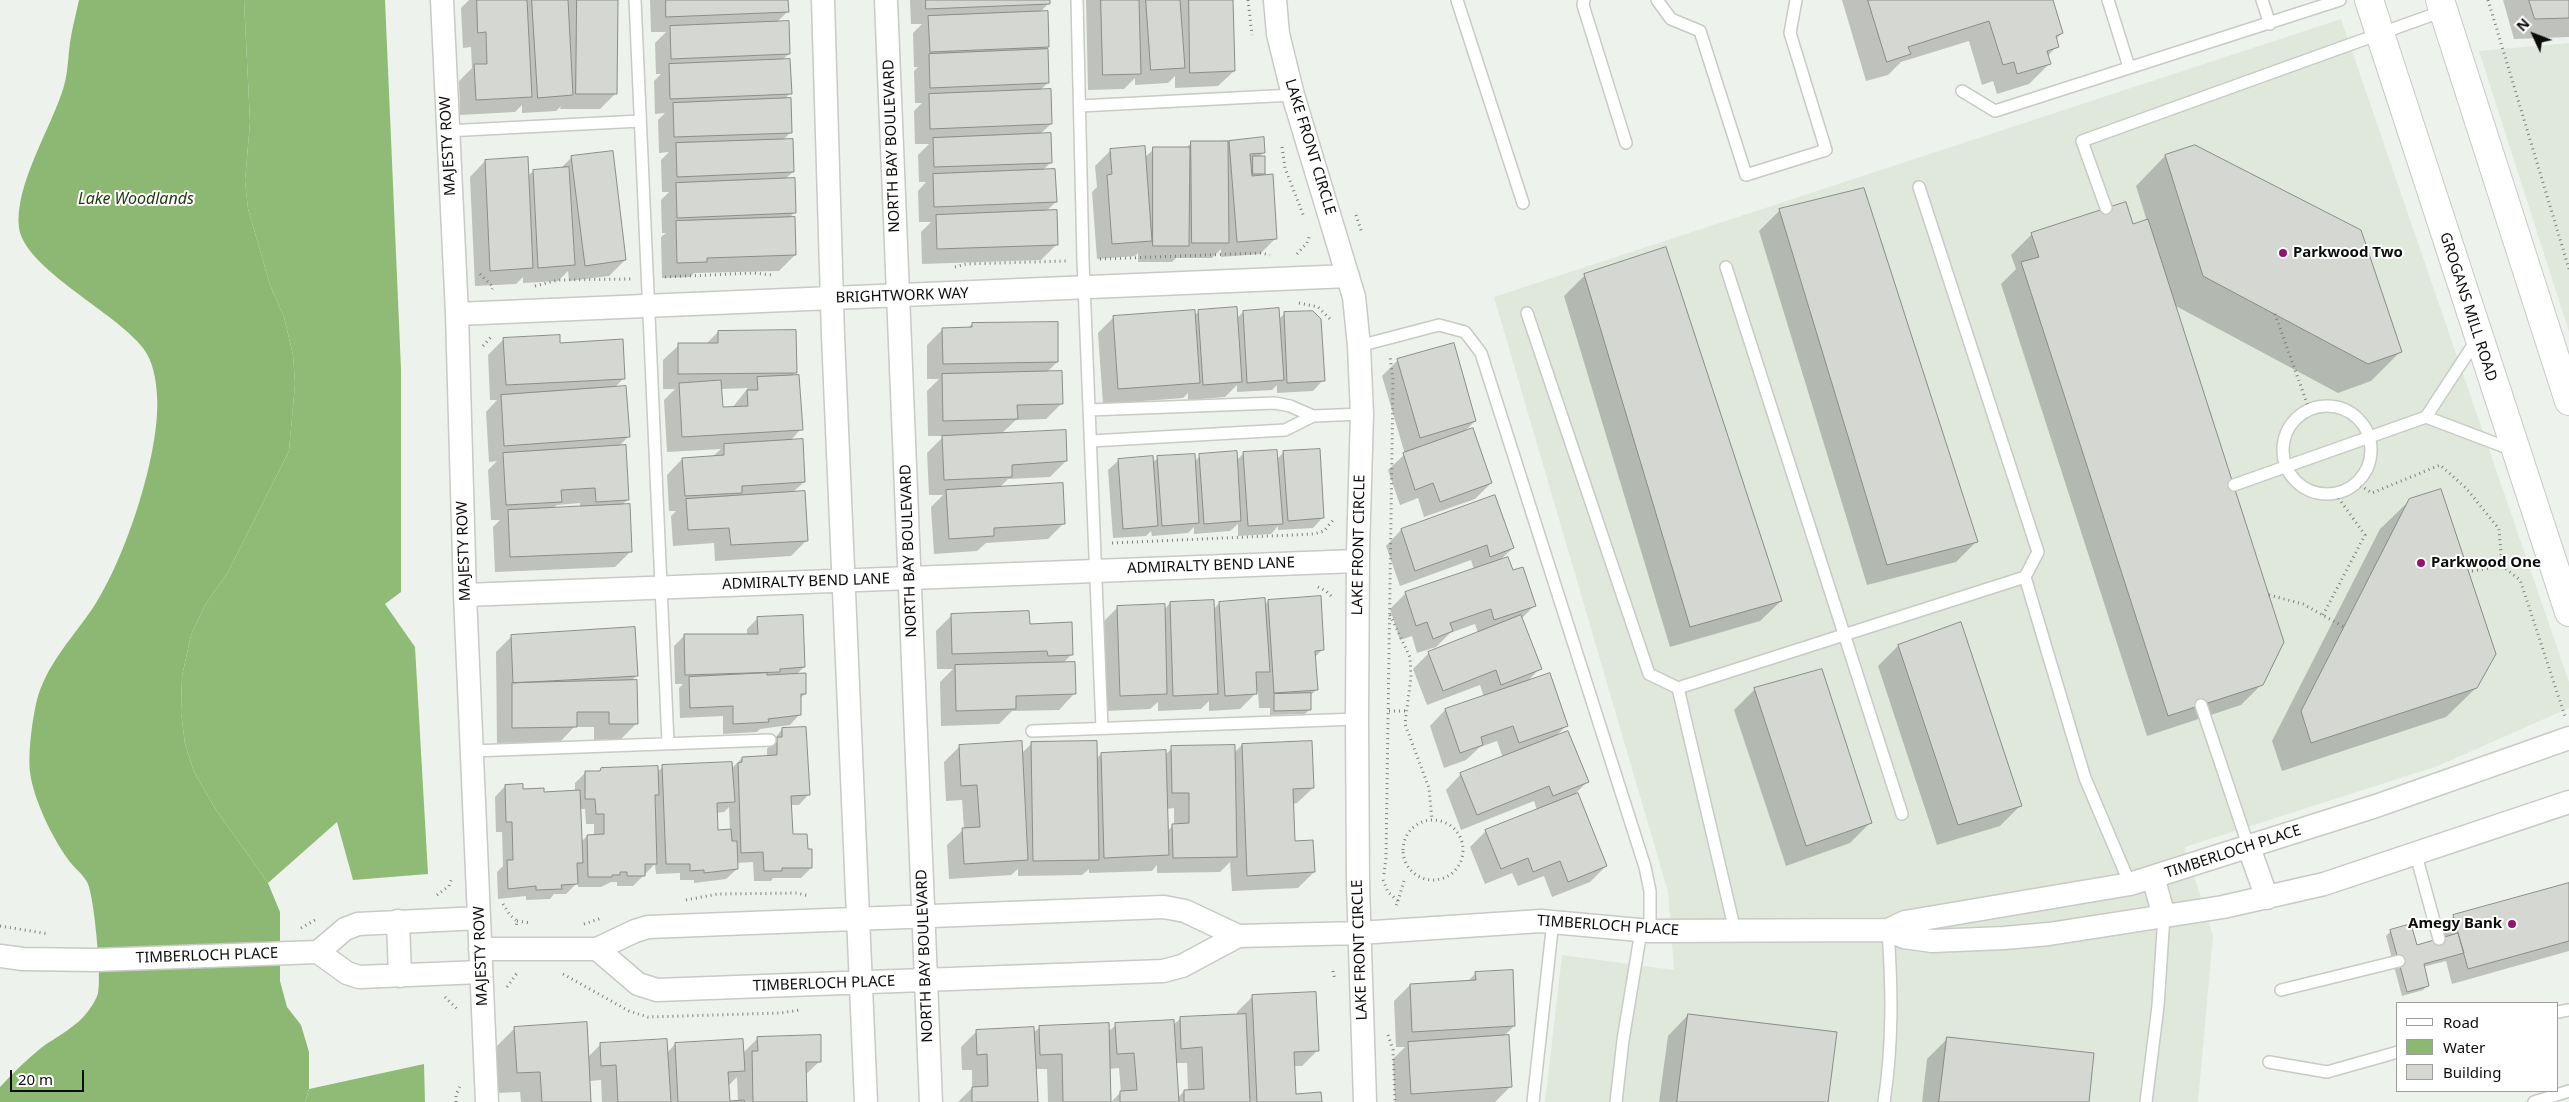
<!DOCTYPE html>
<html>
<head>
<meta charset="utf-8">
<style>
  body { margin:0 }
  #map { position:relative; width:2569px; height:1102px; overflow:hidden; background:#eef2ec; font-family:"Noto Sans",sans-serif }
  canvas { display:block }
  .legend { position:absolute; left:2396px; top:1002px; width:162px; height:90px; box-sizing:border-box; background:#fff; border:1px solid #9e9e9d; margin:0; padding:6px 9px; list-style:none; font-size:15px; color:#0c0d0b }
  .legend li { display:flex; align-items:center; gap:10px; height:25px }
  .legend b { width:25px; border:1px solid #9e9e9d }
  .north { position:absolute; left:2509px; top:10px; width:50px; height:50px; -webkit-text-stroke:4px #fff; paint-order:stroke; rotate:313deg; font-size:14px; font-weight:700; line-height:20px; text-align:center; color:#0c0d0b }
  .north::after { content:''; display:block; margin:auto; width:18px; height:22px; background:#0c0d0b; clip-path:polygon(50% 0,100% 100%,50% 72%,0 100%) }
  .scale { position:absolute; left:10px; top:1070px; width:74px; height:22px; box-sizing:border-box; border:2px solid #0c0d0b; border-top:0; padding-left:6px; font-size:15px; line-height:18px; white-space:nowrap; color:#0c0d0b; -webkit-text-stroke:4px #fff; paint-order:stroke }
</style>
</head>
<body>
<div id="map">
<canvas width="2569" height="1102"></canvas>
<ul class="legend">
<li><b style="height:6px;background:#fff"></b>Road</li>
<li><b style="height:14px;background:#8db874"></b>Water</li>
<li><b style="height:14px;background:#d4d7d2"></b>Building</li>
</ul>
<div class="north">N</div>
<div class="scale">20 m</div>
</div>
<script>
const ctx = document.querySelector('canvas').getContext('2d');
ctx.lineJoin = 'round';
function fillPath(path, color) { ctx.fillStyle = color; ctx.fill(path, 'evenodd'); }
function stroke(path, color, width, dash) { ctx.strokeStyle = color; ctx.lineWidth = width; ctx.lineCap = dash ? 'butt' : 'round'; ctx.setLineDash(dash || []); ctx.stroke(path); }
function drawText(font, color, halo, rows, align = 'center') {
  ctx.font = font + ' "Noto Sans",sans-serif'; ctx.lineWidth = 4; ctx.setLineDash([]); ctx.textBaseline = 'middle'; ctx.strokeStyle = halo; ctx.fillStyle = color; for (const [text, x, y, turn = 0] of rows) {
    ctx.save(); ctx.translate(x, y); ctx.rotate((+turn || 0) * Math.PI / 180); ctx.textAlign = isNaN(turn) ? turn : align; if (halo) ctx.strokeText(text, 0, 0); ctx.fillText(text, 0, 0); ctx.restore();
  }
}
const built = new Path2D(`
  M2341 19 2569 682V708L2438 766 2185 847 2213 936 2198 1102H1545L1562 955 1674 970 1668 892 1494 297Z
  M2569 43V332L2479 51Z`);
const forest = new Path2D(`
  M244 0H385L401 369V592L385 604 415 647 428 874 353 880 337 822 268 883 216 810 194 772 185 744 181 712 182 676 191 635 205 605 228 572 289 451 295 384 293 355 284 317 270 285 248 209 245 181 250 122Z
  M424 1064 425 1102H305L309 1089Z`);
const water = new Path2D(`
  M79 0H244L250 122 245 181 248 209 270 285 284 317 293 355 295 384 289 451 228 572 205 605 191 635 182 676 181 712 185 744 194 772 216 810 268 883 280 912V981L287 1007 301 1025 309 1052V1089L305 1102H0V1087C13 1073 26 1060 41 1048 57 1036 77 1027 89 1010 92 1006 97 998 98 993 102 980 94 893 87 882 82 873 72 866 67 858 52 837 33 798 30 772 28 754 32 722 36 704 45 664 75 636 96 603 126 556 161 451 157 395 156 379 153 361 143 348 117 313 25 269 19 228 14 185 52 127 64 86 68 72 68 57 70 43 72 28 76 14 79 0Z`);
const shadow = new Path2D(`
  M469 0H617L616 93 600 109H560L561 106 556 111 522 113V105L515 112 460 115 459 81 472 68 471 47 463 48 461 8Z
  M650 0H787V12L776 23 789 54 782 60 790 93 784 100 791 132 783 140 793 172 785 179 795 212 789 218 795 255 779 271 694 273 690 277 662 278 661 237 666 233H662L661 200 669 192H662L661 160 669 152 659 153 658 120 665 113 655 114 654 81 661 74H656L655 43 666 32H651Z
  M910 0H1048V4L1039 13 1048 47 1044 51 1048 83 1039 91 1051 124 1039 135 1051 162 1042 171 1056 202 1045 212 1057 244 1041 260 922 264 921 232 931 222H919L918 191 926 182H919L918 155 929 144H915L914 111 922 103H915L914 71 918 67H914L913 33 922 24H911Z
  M1086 0H1232L1234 71 1218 86 1175 88V76L1168 83 1135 85V78L1124 89 1088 90Z
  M1842 0H2052L2062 33 2055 40 2057 46 2047 57 2050 63 2029 84 1997 94 1993 81 1982 85 1969 41 1901 62 1888 75 1866 81Z
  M2503 0H2569V37L2514 39Z
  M1263 139 1264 152 1259 157 1264 174 1261 177 1276 238 1260 254 1221 257V249L1212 258H1176L1172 262H1138V253L1135 256 1097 259 1092 192 1097 187 1095 166 1111 150 1145 157 1154 149 1186 148 1192 142Z
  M2165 156 2401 351 2371 381 2338 393 2174 305 2262 684 2241 705 2147 736 2001 284 2016 269 2011 255 2032 234 2132 226 2147 221 2136 186Z
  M572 157 625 260 609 276 569 281 568 271 558 281 523 283V277L516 284 475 286 470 177 485 161 528 176 533 171 560 169Z
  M1780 210 1976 542 1956 562 1867 585 1759 231Z
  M1585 275 1781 601 1760 621 1670 647 1564 296Z
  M1199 311 1236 319 1243 312 1279 319 1284 314 1323 380 1313 391 1277 393V385L1272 390 1237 392V385L1225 397 1188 400V393L1183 398 1103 404 1098 333 1114 317 1194 316Z
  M972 324 1057 362 1046 373 1062 403 1046 419 1016 420 1001 434 1066 461 1050 477 1008 479 999 488 1064 523 1048 539 986 543 977 551 934 554 931 507 943 495H929L927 453 944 436H928L927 391 939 379H927V345L943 329 968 328Z
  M718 332 795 372 791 377 801 429 790 441 804 482 792 493 807 540 791 556 715 561 714 543 673 546 671 516 676 511H669L667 475 682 459 712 457 721 449 667 452 664 400 675 389H663V360L679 345 706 344ZM748 388 732 408H722L721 389Z
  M504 339 559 344 624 378 614 388 628 437 618 447 628 499 621 506 631 551 615 567 495 572 493 527 500 520H491L488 470 497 461 489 462 486 412 497 400H490L488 355ZM580 503V508L552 509 557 505Z
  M1398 360 1475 421 1462 434 1491 483 1475 499 1424 517 1418 498 1400 505 1388 470 1405 454 1382 376Z
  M1284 452 1323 517 1313 528 1278 530V526L1271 534 1238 536V524L1230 531 1194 534V527L1188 533 1152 536 1151 531 1146 536 1113 538 1108 470 1119 460 1152 463 1158 458 1194 462 1200 456 1236 461 1244 453 1277 459Z
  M1495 496 1513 548 1498 562 1512 572 1534 606 1521 619 1540 668 1527 682 1566 726 1555 737 1587 782 1573 796 1606 866 1590 882 1552 897 1544 876 1518 886 1512 873 1485 884 1470 847 1486 831 1537 810 1534 801 1461 830 1446 790 1461 774 1503 758 1497 741 1480 747 1466 760 1444 768 1430 726 1445 710 1484 697 1480 685 1427 705 1413 669 1429 653 1478 633 1475 624 1450 633 1436 647 1417 653 1412 636 1400 640 1390 609 1406 593 1474 570 1471 560 1400 586 1386 546 1401 530Z
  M2410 500 2476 688 2446 717 2282 771 2272 741 2380 529Z
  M1268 601 1323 649 1314 658 1316 690 1310 696V709L1305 714 1270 715V708H1259L1258 691 1240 709 1209 711V701L1201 709 1158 711V702L1150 709 1105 711 1102 623 1118 607 1164 610 1170 603 1214 609 1219 603 1264 606Z
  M952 615 1072 654 1063 663 1074 694 1059 710 1012 711 999 724 941 726 940 682 953 669H937L936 631Z
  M758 618 804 667 796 675 805 694 799 699 800 714 790 725 760 729 757 732 723 734V716L680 718 679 688 683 684H675L674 646 684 636 747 635V629Z
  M512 636 637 675 630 682 637 723 621 739 594 740V727H574L560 742 497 743 496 652Z
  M1898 646 2020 806 2000 826 1937 845 1878 666Z
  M1755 689 1871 822 1850 843 1786 866 1734 710Z
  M782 729 809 794 799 805H791L792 836 807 850 811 868 801 878H773L771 881H754L753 862 737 863V869L726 879 694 883V880H680V873L656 874 655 864 633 886H617V882H611L601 887H578V882L566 894H554L550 899 526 900V896L498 899 497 872 503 866 502 832H496L495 797 505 786 543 793 575 792V783L586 772H598L601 769 657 772 663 767 731 769 742 758 767 757V749ZM729 807 730 831H717L716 813 724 812ZM579 809H585L586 824H594V836H587L581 842Z
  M1032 743 1096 759 1101 754 1165 755 1172 748 1234 753 1242 745 1313 788 1297 803 1292 804 1294 842 1314 872 1298 888 1232 891 1230 862 1220 872 1157 873V865L1152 871 1089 873V869L1082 875 1018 876V869L1011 875 949 879 947 845 964 829 962 800 946 801 944 762 960 746 1021 754ZM1174 808V825L1167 831 1166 809Z
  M2569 884V951L2452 984 2446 961 2423 967 2428 985 2423 990 2402 996 2386 936 2391 931 2416 946 2440 940 2438 932 2454 916Z
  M1476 973 1514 1026 1503 1037 1510 1087 1495 1102H1395L1393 1059 1405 1047H1396L1394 1001 1410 985 1467 982Z
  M1252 997 1318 1050 1302 1066H1293L1295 1095 1321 1102H1111L1121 1092 1119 1068 1109 1069 1110 1102H1048L1047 1069H1035L1037 1102H958L972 1088V1070H962L961 1047 977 1031 1033 1033 1040 1027 1108 1032 1116 1025H1173L1181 1018 1237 1015V1012ZM1175 1063H1187L1188 1091H1184L1178 1098Z
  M1688 1015 1827 1102H1659L1668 1036Z
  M515 1028 588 1057 601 1044 667 1053 675 1044 742 1040 743 1053 758 1038 820 1061 805 1075 806 1102H733H738L737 1077 728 1086V1102H602L601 1080 589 1081 590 1102H521L520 1092 497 1093 494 1049Z
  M1948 1038 2088 1102H1922L1927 1059Z`);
const building = new Path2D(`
  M477 0H527L532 97 476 100 474 64H487L486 32 478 33Z
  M532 0H568L573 95 538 98Z
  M577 0H618L617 94H576Z
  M666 0H788L789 12 666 17Z
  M926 0H1050V4L926 9Z
  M1101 0H1139L1141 74 1103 75Z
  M1146 0H1180L1185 68 1151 70Z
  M1189 0H1233L1235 71 1190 73Z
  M1868 0H2053L2063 33 2056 36 2059 47 2047 51 2051 64 2017 74 2014 62 2003 65 1989 21 1908 47 1911 54 1887 62Z
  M2529 0H2569V18L2535 19Z
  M1048 11 1049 47 930 52 928 16Z
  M789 21 790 54 671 59 670 26Z
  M1048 49 1049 83 930 88 929 54Z
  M790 59 792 94 670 99 669 64Z
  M1051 89 1052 124 930 129 929 94Z
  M791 98 792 133 674 137 673 103Z
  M1051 133 1052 163 934 167 933 138Z
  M1264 137 1265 153 1250 154 1252 176 1273 174 1277 239 1237 242 1229 141Z
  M793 139 794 172 677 177 676 143Z
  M1191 141H1228L1229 243H1192Z
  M2195 145 2361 230 2402 352 2368 364 2203 276 2165 155Z
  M1145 146 1152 241 1112 244 1107 175 1112 174 1110 149Z
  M1153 147H1190L1189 246H1153Z
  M613 151 626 260 585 266 571 156Z
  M1253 156H1265V174H1253Z
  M528 157 533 268 490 271 485 160Z
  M569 167 575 265 538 268 533 170Z
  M1055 169 1057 202 934 207 933 174Z
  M795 178 796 213 677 218 676 183Z
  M1864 188 1978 542 1887 565 1779 209Z
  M2126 202 2133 224 2148 219 2284 642 2263 685 2168 716 2021 262 2039 257 2031 233Z
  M1057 210 1058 245 937 249 936 215Z
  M795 217 796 255 707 258V262L677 263 676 221Z
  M1666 247 1782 601 1690 627 1584 274Z
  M1237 307 1242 382 1203 385 1198 310Z
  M1279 308 1284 380 1247 383 1243 311Z
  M1195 310 1200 383 1118 389 1113 316Z
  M1313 311 1321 319 1325 381 1287 383 1284 312Z
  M1058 322V362L943 364 942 328 972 327V323Z
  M796 330 797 373 678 374V343H718V331Z
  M560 335V343L623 339 625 379 506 385 503 338Z
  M1454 343 1476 421 1420 438 1397 359Z
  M1062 371 1063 404 1017 405 1018 419 943 421 942 374Z
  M799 375 803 430 682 437 679 383 721 380 723 407 748 406 747 390H758L757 377Z
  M626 386 630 437 504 446 501 395Z
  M1473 428 1492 483 1440 502 1433 483 1415 490 1403 453Z
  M1066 430 1067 461 1012 465V477L944 480 942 436Z
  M803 439 805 482 742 486V493L685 496 682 458 724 455V444Z
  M626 445 629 500 596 502 595 488 561 490 562 502 506 505 503 453Z
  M1320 449 1324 518 1288 521 1283 451Z
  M1277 450 1283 524 1248 526 1243 452Z
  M1237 451 1241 521 1204 524 1199 454Z
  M1195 454 1199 523 1162 526 1157 456Z
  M1153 456 1158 526 1123 529 1118 459Z
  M1063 483 1065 524 994 528V536L949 539 946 490Z
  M2441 489 2496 654 2477 688 2311 743 2301 711 2409 499Z
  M805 491 808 541 731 545 729 528 688 530 686 499Z
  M1495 495 1514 548 1490 557 1487 545 1415 571 1401 529Z
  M630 504 632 552 510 557 508 510Z
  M1508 557 1513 570 1523 567 1536 606 1494 620 1491 609 1450 623 1453 631 1433 639 1427 622 1416 626 1405 592Z
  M1321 596 1324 650 1315 651 1318 690 1274 693 1268 600Z
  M1265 598 1270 672H1256L1257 694 1225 696 1219 602Z
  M1214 600 1218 694 1173 696 1170 602Z
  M1165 604 1167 694 1120 696 1117 606Z
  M1029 611 1030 624 1072 622 1073 655 1048 656 1047 651 952 654 951 614Z
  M803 615 805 667 780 669V672L685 675 684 634H758L757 617Z
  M1521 615 1542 669 1501 685 1496 670 1443 691 1428 652Z
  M1961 622 2022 806 1958 825 1898 645Z
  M635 627 638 676 513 683 511 635Z
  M1075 662 1076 694 1016 696V709L956 711 955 665Z
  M1822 669 1872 823 1806 846 1754 688Z
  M767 673V675L806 673V694H801V715L768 719 769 722 733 724V706L690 708 689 677Z
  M1550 673 1568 726 1519 743 1513 726 1481 737 1483 745 1460 753 1445 709Z
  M637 680 638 724H609V712H577V727L512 728V683Z
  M1311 693V710L1274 711V694Z
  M806 727 810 795 791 796 793 834H807L808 849H812V868H782V871H764L763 852 741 853 738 763 742 762V757L777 755V737H782V728Z
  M1568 731 1589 782 1553 796 1549 786 1477 815 1460 773Z
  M1022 741 1028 860 964 864 962 828 980 827 977 785 961 786 959 745Z
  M1097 741 1099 860 1033 861 1031 742Z
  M1312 741 1314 788 1293 789 1295 841 1313 840 1315 872 1247 876 1242 744Z
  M1235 745 1237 857 1173 858 1172 824 1189 823V793H1172L1171 746Z
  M1166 750 1169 855 1104 858 1101 753Z
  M732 762 735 802 717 803 718 830 731 829 732 841H737L738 869 704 873V870L690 871V864H666L662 765Z
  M658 766 659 795H655L657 864H645V876H627V872H620V875H612V877H588L587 835 604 834V814H596L595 799H585V771H600L601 768Z
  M523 784V789L544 788V792L580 790 583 863H577L578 884 561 885 562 889 536 890V886L508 889 507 860H513L512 822H506L505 785Z
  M1578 793 1607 866 1568 882 1560 861 1533 872 1528 858 1501 869 1485 830Z
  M2569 883V941L2468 969 2453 915Z
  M2411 924 2417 945 2458 933 2464 953 2424 964 2429 986 2407 992 2390 930Z
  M1513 970 1515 1026 1412 1032 1410 984 1476 980 1475 972Z
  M1316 992 1319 1051 1294 1052 1296 1094 1321 1092 1322 1102H1257L1252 995Z
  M1246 1014 1250 1102H1184V1090L1204 1089 1202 1047 1181 1049 1180 1017Z
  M1688 1014 1837 1032 1828 1102H1677Z
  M1174 1020 1179 1102H1120V1091L1137 1090 1134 1053 1117 1054 1115 1023Z
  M587 1022 591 1102H542L540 1072 517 1073 514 1027Z
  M1109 1023 1111 1102H1063L1062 1054 1040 1055 1039 1026Z
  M1034 1027 1038 1102H972V1087L988 1086 987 1054 977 1055 976 1030Z
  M821 1035V1062H806L807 1102H753L752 1051H758L757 1037Z
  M1509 1035 1512 1087 1411 1094 1408 1042Z
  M1947 1037 2094 1053 2089 1102H1939Z
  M667 1039 671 1102H618L616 1065 601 1066 600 1043Z
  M743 1039 745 1071 728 1072 730 1101 744 1100 745 1102H678L675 1043Z`);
const path = new Path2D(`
  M1248 0 1252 35
  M2488 0 2569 269
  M1282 147 1285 168 1304 217
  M1356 215 1362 233
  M1297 254 1307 243 1310 234
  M1100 259 1261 253 1270 255
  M955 267 966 264 1066 261
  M480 274 493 287 492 289
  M665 277 754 273 773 275
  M535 286 558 280 631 279
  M1299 303 1318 307 1332 321
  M2275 314 2309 409
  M483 346 492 336
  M2356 483 2372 493 2440 465 2466 488 2499 529 2502 566
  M1112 543 1314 534 1324 531 1334 519
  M2472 571 2502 566 2520 580 2565 716
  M1318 587 1326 591 1333 598
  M2269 595 2303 604 2344 627
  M1390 615 1410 657 1411 677 1405 724 1429 788 1432 820
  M2323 615 2365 535 2335 493
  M1389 711H1406
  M1403 850a30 30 0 1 1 60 0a30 30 0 1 1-60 0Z
  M1384 874 1386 858 1393 380 1390 356
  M1383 880 1388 892 1398 901 1395 908
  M437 895 449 886 452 878
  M686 900 718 894 797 893 809 896
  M1398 901 1404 881
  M503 904 510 915 517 921 516 927
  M517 921 531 923
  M584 924 602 918
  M0 926 49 934
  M301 928 317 919
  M1333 971 1335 980
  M563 974 629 1011 648 1017 780 1013 800 1010
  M507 987 517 973
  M445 997 458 1010
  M1388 1035 1393 1050 1395 1102
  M456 1102V1095L461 1084`);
const lane = new Path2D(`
  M635 0 668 743
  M1077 0 1083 260 1102 728
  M1457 0 1523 203
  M1584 0 1583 5 1626 143
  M1657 0 1671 19 1700 31 1746 175 1826 150 1790 33 1796 0
  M2108 0 2129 67
  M2262 0 2270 24
  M1962 91 1995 111 2340 0
  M1080 106 1293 95
  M446 131 640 121
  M1919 187 2038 552 2025 577 2085 778 2130 884
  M2106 208 2082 141 2443 11
  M1726 267 1902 814
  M1527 313 1649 674 1678 688 1735 931
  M1359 346 1439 325 1465 332 1481 353 1645 867 1650 891V931
  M2283 450a44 44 0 1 1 88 0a44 44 0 1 1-88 0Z
  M1089 410 1275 403 1290 406 1313 416
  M2426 417 2513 450
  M1091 441 1285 430 1313 416 1362 414
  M2234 485 2426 417 2477 339
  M1678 688 2025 577
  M2201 705 2248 845
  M1032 731 1357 719
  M472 751 770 740
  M2416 855 2439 939
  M2281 990 2399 961
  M2558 1012 2569 1010
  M2269 1062 2327 1072 2398 1052
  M1533 1102 1553 921
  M1616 1102 1623 1040 1641 931
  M1884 1102C1893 1044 1892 988 1888 930
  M2146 1102 2158 1006 2164 916
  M2534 1102 2569 1091`);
const street = new Path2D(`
  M442 0 457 314 465 595 487 1102
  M823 0 833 336 866 1102
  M886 0 931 1102
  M1275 0 1278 34 1293 95 1354 297 1359 346 1362 414 1358 552 1357 719 1358 885 1365 1102
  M457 314 1348 276
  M465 595 1357 561
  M2248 845 2267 898
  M2153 877 2164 916
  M398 921 400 976
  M1888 930 1905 922 2130 884 2376 806 2569 738
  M480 949H597L635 931 648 927 1164 907 1185 911 1238 936
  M597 949 638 984 657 990 1163 971 1182 966 1238 936 1359 933 1541 921 1650 931 1888 930 1904 937 1932 941 2004 938 2049 934 2223 907 2324 884 2569 802
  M318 952 347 973 359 977 481 972
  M0 956 23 959 95 960 318 952 345 929 358 924 479 918`);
const secondary = new Path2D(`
  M2369 0 2569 612
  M2440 0 2569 401`);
const markers = [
  [2283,253,5,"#94146d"],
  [2421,563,5,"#94146d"],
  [2512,924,5,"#94146d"]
];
const streetNames = [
  ["MAJESTY ROW",448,146,-93],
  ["NORTH BAY BOULEVARD",892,146,-92],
  ["LAKE FRONT CIRCLE",1310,147,73],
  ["BRIGHTWORK WAY",902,296,-2],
  ["GROGANS MILL ROAD",2468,307,72],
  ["LAKE FRONT CIRCLE",1359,545,-89],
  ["MAJESTY ROW",464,551,-92],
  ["NORTH BAY BOULEVARD",909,551,-92],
  ["ADMIRALTY BEND LANE",1211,566,-2],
  ["ADMIRALTY BEND LANE",806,582,-2],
  ["TIMBERLOCH PLACE",2233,852,-18],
  ["TIMBERLOCH PLACE",1608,926,4],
  ["LAKE FRONT CIRCLE",1360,950,-92],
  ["TIMBERLOCH PLACE",207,956,-2],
  ["MAJESTY ROW",481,956,-92],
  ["NORTH BAY BOULEVARD",925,956,-92],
  ["TIMBERLOCH PLACE",824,984,-2]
];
const poiNames = [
  ["Parkwood Two",2293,253],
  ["Parkwood One",2431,563],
  ["Amegy Bank",2502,924,"right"]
];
const waterNames = [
  ["Lake Woodlands",136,199]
];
fillPath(built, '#e0e8dc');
fillPath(forest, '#90bb76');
fillPath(water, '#8db874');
fillPath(shadow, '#0003');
fillPath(building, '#d4d7d2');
stroke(building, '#8a8d88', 1);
stroke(lane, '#c7cac5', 14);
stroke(street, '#c7cac5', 25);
stroke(secondary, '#c7cac5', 30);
stroke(path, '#7d807c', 3, [1, 4]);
stroke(lane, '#fff', 11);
stroke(street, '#fff', 22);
stroke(secondary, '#fff', 28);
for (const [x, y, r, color] of markers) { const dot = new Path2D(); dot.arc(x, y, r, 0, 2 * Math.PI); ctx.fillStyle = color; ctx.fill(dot); stroke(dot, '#fff', 2); }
drawText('15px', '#0c0d0b', '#fff', streetNames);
drawText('bold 15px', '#0c0d0b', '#fff', poiNames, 'left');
drawText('italic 16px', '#1d3907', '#fff', waterNames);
</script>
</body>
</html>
